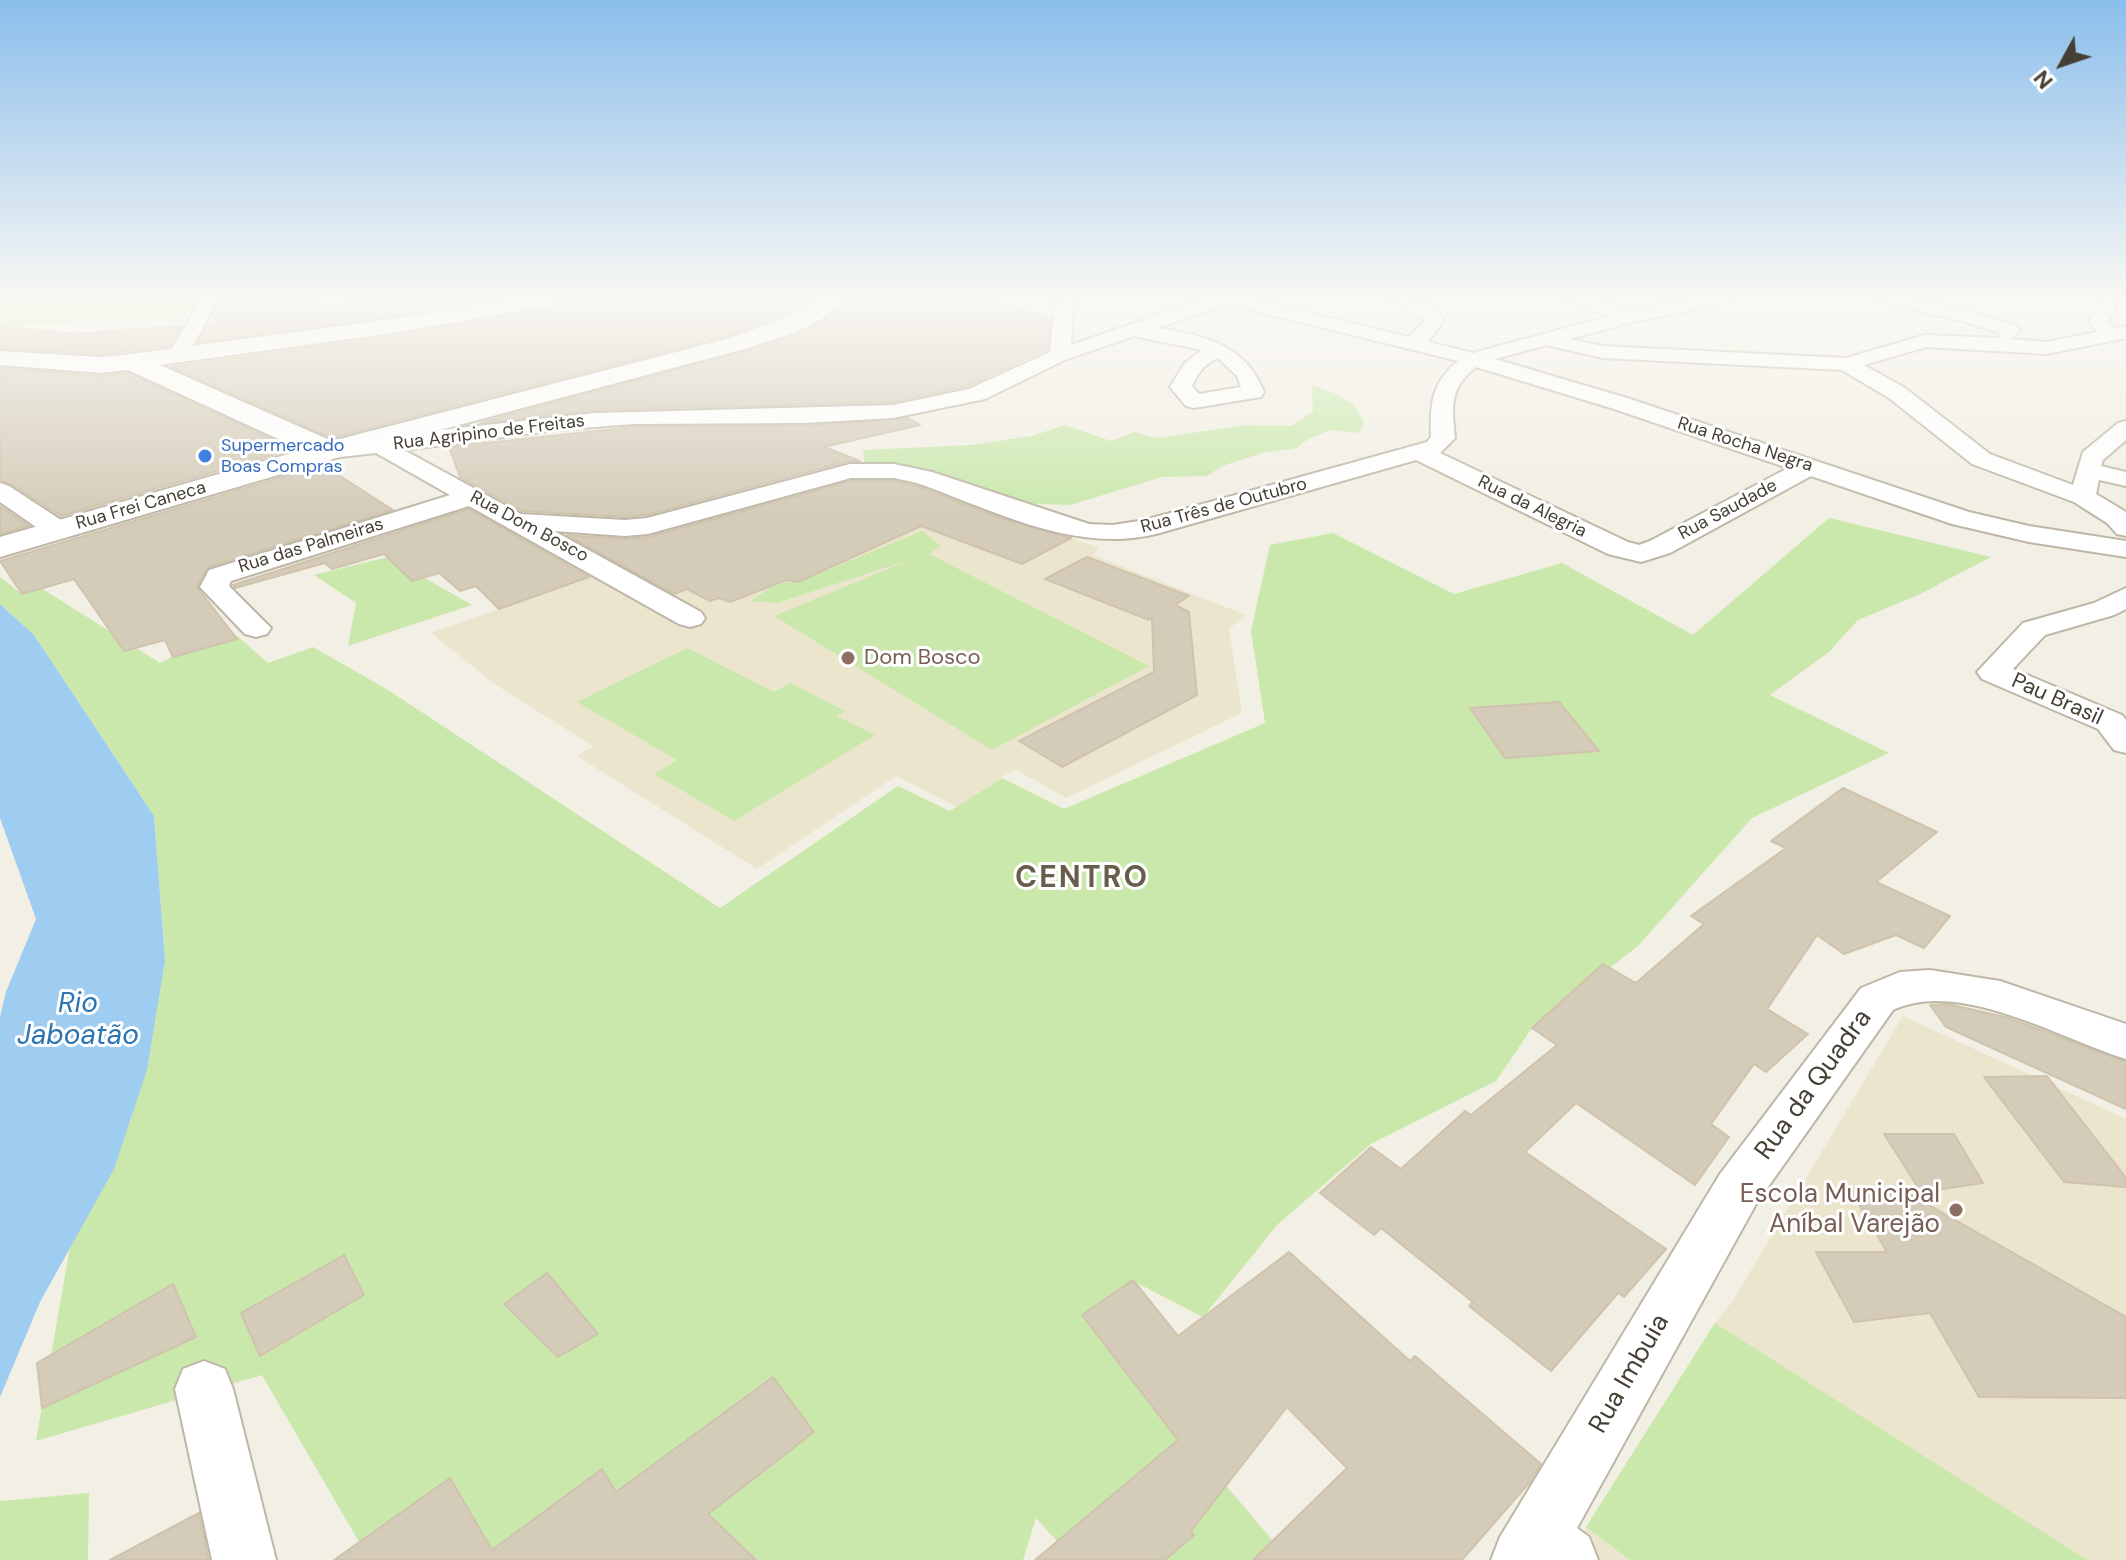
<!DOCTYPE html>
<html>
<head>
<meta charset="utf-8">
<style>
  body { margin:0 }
  #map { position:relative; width:2126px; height:1560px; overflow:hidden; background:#f2efe4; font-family:"DM Sans",sans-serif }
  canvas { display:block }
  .north { position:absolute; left:2022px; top:24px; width:80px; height:80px; -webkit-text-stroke:6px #fff; paint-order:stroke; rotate:230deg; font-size:22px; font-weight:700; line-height:32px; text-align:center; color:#453f34 }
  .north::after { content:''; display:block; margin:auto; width:28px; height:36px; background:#453f34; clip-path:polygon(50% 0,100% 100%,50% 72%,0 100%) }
</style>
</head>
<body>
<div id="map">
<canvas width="2126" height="1560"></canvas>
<div class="north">N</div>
</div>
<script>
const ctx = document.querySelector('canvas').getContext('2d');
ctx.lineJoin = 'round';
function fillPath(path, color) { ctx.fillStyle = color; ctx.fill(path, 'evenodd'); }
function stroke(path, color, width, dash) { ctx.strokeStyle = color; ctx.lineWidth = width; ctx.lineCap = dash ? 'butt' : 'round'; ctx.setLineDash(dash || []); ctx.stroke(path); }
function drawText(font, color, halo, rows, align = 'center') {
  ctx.font = font + ' "DM Sans",sans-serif'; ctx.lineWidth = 6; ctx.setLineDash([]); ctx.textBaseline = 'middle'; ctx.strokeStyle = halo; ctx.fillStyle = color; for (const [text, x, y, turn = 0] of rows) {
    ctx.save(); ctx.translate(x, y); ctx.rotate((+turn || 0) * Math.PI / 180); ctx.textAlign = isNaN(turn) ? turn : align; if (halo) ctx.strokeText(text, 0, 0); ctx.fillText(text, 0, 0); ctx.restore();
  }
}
const education = new Path2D(`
  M848 479 911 480 1099 548 1093 555 1246 615 1229 629 1242 713 1066 798 1015 769 957 807 896 776 757 869 577 756 593 746 493 683 431 633 590 577 574 566 584 561Z
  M1903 1016 2126 1119V1560H1586L1573 1549 1586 1527 1715 1323 1732 1302Z`);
const green = new Path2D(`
  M158 298H231L197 303 180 322 144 319 0 326V300L127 301Z
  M1312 385C1336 394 1357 398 1364 425L1358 433 1330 430 1308 439 1297 448 1266 452 1222 466 1207 476 1162 477 1070 505 1035 504 931 472 865 465 863 450 970 445 1032 436 1065 425 1111 441 1134 432 1157 438 1245 425 1291 426 1313 411Z
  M1829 518 1991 557 1920 594 1858 620 1829 652 1770 695 1889 753 1752 818 1638 946 1532 1028 1496 1081 1371 1144 1278 1224 1203 1317 1133 1281 1083 1316 1289 1560H1074L1036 1518 1023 1560H496L450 1478 359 1542 262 1375 36 1441 70 1247 131 1120 165 959 154 816 34 635 0 604V577L22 594 41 588 160 663 228 628 268 663 313 647 388 690 720 908 898 786 950 811 1002 778 1064 809 1265 723 1251 631 1270 545 1333 533 1454 594 1562 563 1693 635Z
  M922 531 941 546 929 554 1149 666 992 750 774 616 912 559 777 603 750 601 778 583 798 582Z
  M388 557 472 605 348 646 356 603 314 575Z
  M687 648 774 692 790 683 845 711 837 716 875 735 734 821 654 774 677 760 577 702Z
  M1715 1323 2087 1560H1630L1586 1527Z
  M89 1493 88 1560H0V1501Z`);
const water = new Path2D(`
  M0 604 34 635 154 816 165 960 147 1070 114 1169 40 1302 0 1397V1017L6 992 36 919 0 818Z`);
const building = new Path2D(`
  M255 298H311L325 308 389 298H499L400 315 198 342 208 324 219 323 213 316 219 305Z
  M569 298H813L791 312 729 335 332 438 171 367 401 335 556 308Z
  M846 298H978L1051 317 1047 349 968 386 893 402 595 410 480 423 774 343 825 319Z
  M0 326 74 334 182 326 170 346 101 354 0 348Z
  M0 368 101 376 128 373 293 449 61 516 11 484 0 480Z
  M908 418 920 425 824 447 860 461H849L646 515 625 517 522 511 460 477 449 447 633 427 806 426Z
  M323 465 393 510 208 567 197 587 237 639 173 657 165 640 124 651 74 579 22 594 0 561Z
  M851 481H894L916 486 1003 519 1071 538 1022 564 921 526 798 582 786 580 730 602 719 598 710 601 687 589 674 594 567 535 625 539 649 537Z
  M0 506 29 526 0 534Z
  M469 509 589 577 499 609 476 586 460 591 439 573 412 581 384 554 332 569 325 563 235 588 233 585Z
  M1087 557 1189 596 1175 605 1189 612 1197 695 1062 767 1019 741 1154 672 1152 618 1149 620 1045 579Z
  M1559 702 1599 751 1505 758 1470 708Z
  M1843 788 1937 832 1876 882 1950 916 1924 948 1896 935 1844 954 1817 935 1767 1009 1808 1034 1766 1072 1754 1064 1711 1124 1729 1137 1695 1185 1576 1103 1525 1152 1666 1249 1624 1297 1618 1293 1551 1371 1469 1306 1473 1302 1381 1228 1374 1235 1320 1193 1371 1147 1401 1169 1465 1111 1471 1115 1557 1045 1532 1028 1603 964 1636 983 1704 924 1691 916 1786 848 1771 841Z
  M1948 1004 2009 1018 2126 1062V1109L1946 1027 1930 1005Z
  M2047 1076 2126 1178V1187L2064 1182 1984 1077Z
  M1884 1134H1954L1983 1183 1921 1192Z
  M1849 1188 1904 1191 2126 1317V1398L1979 1397 1930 1313 1854 1322 1816 1252H1887Z
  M1289 1252 1410 1361 1415 1356 1541 1464 1529 1483 1462 1560H1253L1347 1468 1287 1407 1191 1531 1194 1535 1165 1560H1035L1178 1440 1082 1315 1133 1280 1178 1336Z
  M344 1255 364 1295 260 1356 241 1313Z
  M547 1273 598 1334 558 1357 504 1304Z
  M173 1284 196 1337 42 1408 37 1363Z
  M773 1377 814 1432 708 1514 756 1560H334L450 1478 492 1550 602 1469 616 1492Z
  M199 1513 209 1560H110Z`);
const minor = new Path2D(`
  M202 298H216L218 301 185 359H171L168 355Z
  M1060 298H1078L1073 305 1071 345 1208 298H1247L1409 337 1425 321 1389 298C1411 298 1430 302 1444 320L1428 342 1473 353 1610 316 1568 302 1565 298H1592L1631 311 1701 298H1738L1729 303 1632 322 1570 339 1603 346 1846 358 1925 335 2000 338 1998 332 1963 321 1879 302 1876 298C1925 298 1970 311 2017 326L2020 330 2011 339 2047 342 2097 332 2089 320 2097 310 2099 298H2117L2115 311 2108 320 2114 329 2126 326V338L2047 354 1926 347 1864 365 1905 388 1990 454 2073 485 2083 452 2118 423 2126 421V440L2103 460 2101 466 2126 472V486L2099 480 2096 494 2126 512V536L2117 534 2107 523 2074 502 1972 464 1889 398 1842 370 1603 358 1546 345 1495 359 1627 398 1969 512 2029 526 2126 541V557L2029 542 1952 524 1811 476 1670 553 1641 562 1608 554 1416 460 1156 534C1074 554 993 510 917 483L894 478H851L648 534 625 536 554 531 701 612 705 618 701 624 690 627 679 624 469 506 231 581 229 586 271 628 267 634 256 637 245 634 200 587 209 570 450 495 376 453 331 458 323 456 319 451 323 446 376 437 595 413 893 405 969 389 1050 352 1055 305ZM1227 304 1458 361C1431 383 1430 405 1431 437L1427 442 1145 520 1113 525 1089 524 932 472 894 464H850L647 518 625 520 521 514 404 450 557 430 633 424 806 423 893 418 985 399 1067 359 1134 336 1202 350 1185 363 1170 387 1186 406 1194 408 1261 397 1264 392C1246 345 1204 335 1158 328ZM1218 358 1237 376 1241 387 1199 394 1192 386C1198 373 1204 364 1218 358ZM1476 367 1611 408 1788 468 1650 541 1639 545 1628 542 1440 453 1455 438C1452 405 1449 389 1476 367Z
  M0 483 9 486 67 524 71 530 67 536H49L0 502Z
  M2126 588V609L2114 615 2045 635 2013 669 2122 715 2126 720V753L2114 750 2098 729 1982 679 1977 672 2023 623 2094 603Z
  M1930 970 2000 981 2126 1024V1059C2061 1039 1959 978 1893 1010L1756 1204 1577 1528 1589 1537 1598 1560H1491L1500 1537 1720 1174 1861 988 1900 972Z
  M204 1361 225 1369 233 1389 276 1560H212L175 1389 183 1369Z`);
const tertiary = new Path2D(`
  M517 298H566L555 305 400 332 160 365 332 441 730 338 792 315 819 298H843C822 328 780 337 748 348L339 457 0 557V537L302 450 128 370 101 373 0 365V351L101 357 131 354 400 318Z`);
const markers = [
  [205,456,8,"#3f7fe0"],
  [848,658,8,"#8d6e63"],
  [1956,1210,8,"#8d6e63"]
];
const farStreetnames = [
  ["Rua Agripino de Freitas",489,433,-7],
  ["Rua Rocha Negra",1745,445,18],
  ["Rua Frei Caneca",141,506,-16],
  ["Rua Três de Outubro",1224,506,-15],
  ["Rua da Alegria",1532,507,26],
  ["Rua Saudade",1728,510,-28],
  ["Rua Dom Bosco",529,527,28],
  ["Rua das Palmeiras",311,546,-17]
];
const farShopnames = [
  ["Supermercado",221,446],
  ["Boas Compras",221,467]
];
const educationNames = [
  ["Dom Bosco",864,658]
];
const streetNames = [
  ["Pau Brasil",2057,700,24]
];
const nearStreetnames = [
  ["Rua da Quadra",1814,1085,-54],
  ["Rua Imbuia",1630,1374,-60]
];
const nearEducationnames = [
  ["Escola Municipal",1940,1195],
  ["Aníbal Varejão",1940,1225]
];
const nearWaternames = [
  ["Rio",78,1005],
  ["Jaboatão",78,1037]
];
const districtNames = [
  ["CENTRO",1082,879]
];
fillPath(education, '#ece5ce');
fillPath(green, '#cae8ac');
fillPath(water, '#9fccf1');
fillPath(building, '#d4cbb9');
stroke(building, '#cfc3ad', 2);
stroke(minor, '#beb7a7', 4);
stroke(tertiary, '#beb7a7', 4);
fillPath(minor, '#fff');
fillPath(tertiary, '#fff');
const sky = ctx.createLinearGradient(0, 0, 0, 516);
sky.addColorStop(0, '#8bbeec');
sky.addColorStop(0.58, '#f9f8f3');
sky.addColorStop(1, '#f9f8f300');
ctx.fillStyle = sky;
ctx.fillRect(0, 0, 2126, 516);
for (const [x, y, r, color] of markers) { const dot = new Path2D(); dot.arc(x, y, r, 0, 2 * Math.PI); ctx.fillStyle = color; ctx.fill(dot); stroke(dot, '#fff', 3); }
drawText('18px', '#453f34', '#fff', farStreetnames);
drawText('18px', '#366cbe', '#fff', farShopnames, 'left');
drawText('22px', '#785e54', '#fff', educationNames, 'left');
drawText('22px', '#453f34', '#fff', streetNames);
drawText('26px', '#453f34', '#fff', nearStreetnames);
drawText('26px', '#785e54', '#fff', nearEducationnames, 'right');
drawText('italic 28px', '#2c73b2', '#fff', nearWaternames);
ctx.letterSpacing = '2px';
drawText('bold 30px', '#685d4b', '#fff', districtNames);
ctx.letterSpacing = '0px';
</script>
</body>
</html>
